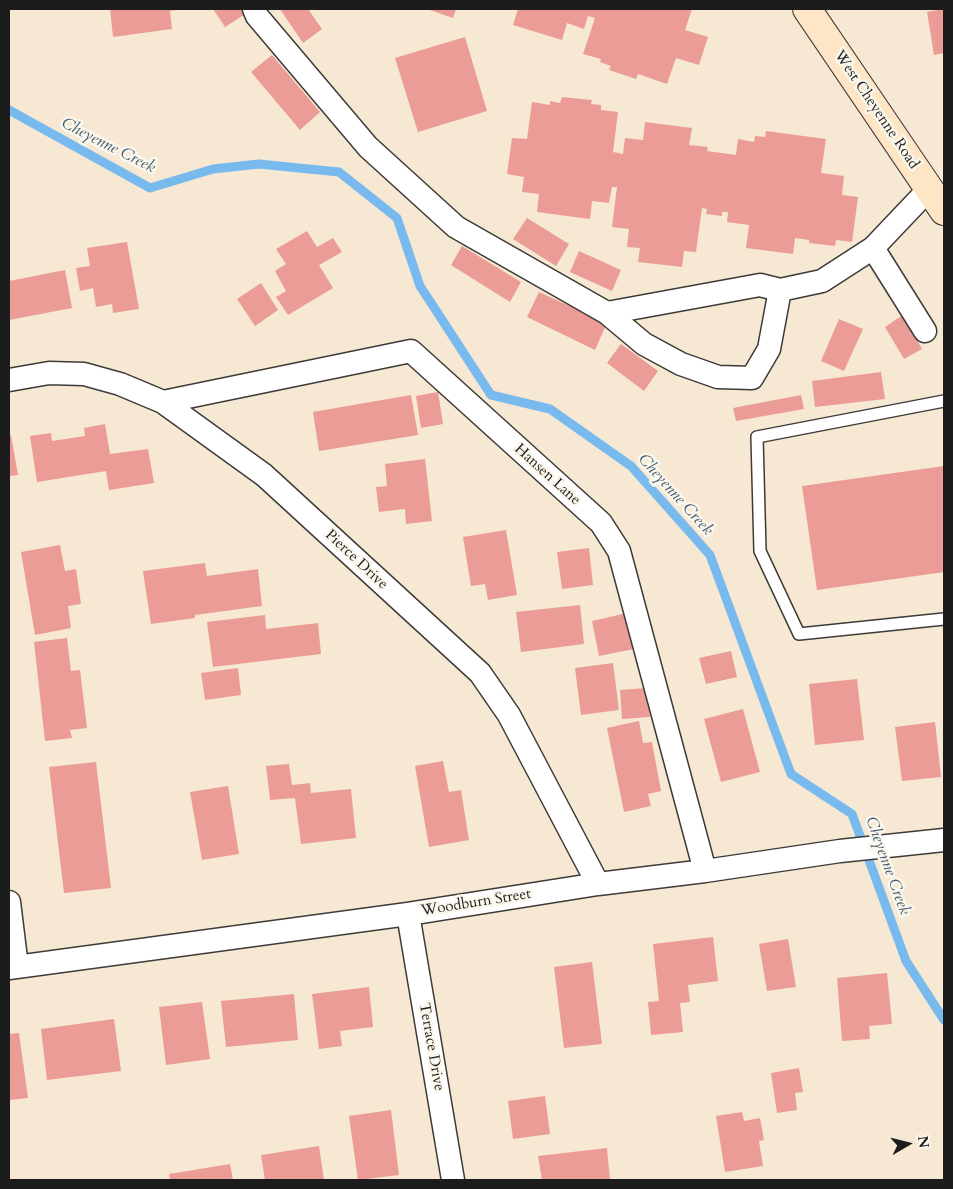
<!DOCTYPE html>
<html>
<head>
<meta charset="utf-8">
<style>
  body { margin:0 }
  #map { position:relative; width:953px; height:1189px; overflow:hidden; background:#f6e8d3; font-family:Cardo,serif }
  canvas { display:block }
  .frame { position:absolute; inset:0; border:10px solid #1c1c1c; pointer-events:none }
  .north { position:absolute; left:883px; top:1119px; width:50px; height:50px; -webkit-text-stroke:4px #fbf7ec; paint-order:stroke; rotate:82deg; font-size:14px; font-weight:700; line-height:20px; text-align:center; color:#1c1c1c }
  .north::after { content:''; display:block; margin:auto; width:18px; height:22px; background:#1c1c1c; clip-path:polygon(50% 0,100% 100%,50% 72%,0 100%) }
</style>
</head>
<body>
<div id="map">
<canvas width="953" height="1189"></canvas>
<div class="frame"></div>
<div class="north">N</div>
</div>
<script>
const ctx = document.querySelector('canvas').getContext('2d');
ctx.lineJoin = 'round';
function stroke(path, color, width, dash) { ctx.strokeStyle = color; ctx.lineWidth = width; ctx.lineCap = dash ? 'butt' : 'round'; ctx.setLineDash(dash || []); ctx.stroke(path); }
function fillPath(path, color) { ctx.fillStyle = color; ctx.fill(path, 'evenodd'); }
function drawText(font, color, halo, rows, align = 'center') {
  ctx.font = font + ' Cardo,serif'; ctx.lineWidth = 5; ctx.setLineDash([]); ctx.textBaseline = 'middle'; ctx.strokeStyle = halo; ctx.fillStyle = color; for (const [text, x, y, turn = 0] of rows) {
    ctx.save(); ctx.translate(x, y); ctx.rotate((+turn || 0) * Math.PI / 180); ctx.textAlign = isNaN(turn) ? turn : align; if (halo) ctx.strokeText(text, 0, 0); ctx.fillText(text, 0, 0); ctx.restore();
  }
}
const stream = new Path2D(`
  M9 110 150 188 213 169 259 164 339 172 397 218 420 286 491 395 550 409 631 466 710 555 791 774 852 814 906 961 944 1020`);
const building = new Path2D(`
  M110 9H177V10L170 11 172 29 113 37Z
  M213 9H241L245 14 225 27Z
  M280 9H308L322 29 303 43Z
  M427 9H456L453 18Z
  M518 9H692L685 30 708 37 699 65 676 58 667 84 638 74 636 79 609 70 611 66 600 62 601 59 583 54 595 18 588 16 584 29 567 23 562 40 513 25Z
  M944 9V53L934 55 927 12Z
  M465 37 487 111 418 132 395 58Z
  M272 55 320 112 300 130 251 72Z
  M562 97 592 100 591 104 601 105V110L618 112 613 152 623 154 625 138 643 140 645 122 692 128 689 145 708 147 707 151 736 155 738 139 754 142 755 136 765 137 766 131 826 139 821 173 844 176 842 195 858 197 852 242 836 240 835 246 809 243V240L795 238 793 254 746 248 749 225 727 222 728 212H722V216L706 214 707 209 702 208 696 252 684 251 682 267 638 262 640 248 627 247 629 229 612 227 617 187H612L609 203 592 201 590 219 537 212 539 194 522 192 524 177 507 174 512 138 527 139 532 102 550 105V101L560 103Z
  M527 218 569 244 556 266 513 239Z
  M307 231 317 247 333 238 342 252 319 265 333 288 288 315 276 297 286 291 275 271 286 264 276 249Z
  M127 242 139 309 113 313 112 304 96 307 93 288 80 291 76 268 90 266 87 248Z
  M462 246 521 282 510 302 451 265Z
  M579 251 621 270 612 291 570 272Z
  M65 270 72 308 9 320V281Z
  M261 283 278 310 255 326 237 299Z
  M539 292 607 323 595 350 527 317Z
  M903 315 922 349 904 359 885 327Z
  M839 319 863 329 844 371 821 361Z
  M621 344 658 371 644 391 607 363Z
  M881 372 885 399 815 407 812 381Z
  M438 392 443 424 421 428 416 396Z
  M411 395 418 435 319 451 313 412Z
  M801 395 804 409 736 421 733 408Z
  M105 424 110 454 148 449 154 483 109 490 106 471 37 482 30 436 51 433 52 441 85 436 84 428Z
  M9 435H11L18 475 9 476Z
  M425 459 432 521 406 524 405 509 379 512 376 487 387 486 385 464Z
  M944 466V572L817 590 802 486Z
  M506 530 517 595 488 600 485 584 471 586 463 537Z
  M60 545 65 571 76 569 81 604 68 606 71 628 35 635 21 552Z
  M589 548 593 585 562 589 557 552Z
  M205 563 207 576 258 569 262 606 195 615V618L151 624 143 571Z
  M580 605 584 644 521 652 516 612Z
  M627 613 634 649 599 656 592 621Z
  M265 615 266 629 318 623 321 654 213 667 207 622Z
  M67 638 71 671 80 670 87 728 70 730 72 738 45 741 34 642Z
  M731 651 737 677 706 684 699 658Z
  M613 663 619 710 581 715 575 668Z
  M238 668 241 695 205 700 201 673Z
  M857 679 864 740 815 745 809 684Z
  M647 688 650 717 622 719 620 690Z
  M743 709 760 772 721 782 704 719Z
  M639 721 643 743 652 742 661 791 648 794 651 806 624 812 607 728Z
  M935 722 941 777 902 781 895 727Z
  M443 761 449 792 461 790 469 840 429 847 415 766Z
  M96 762 111 888 64 893 49 767Z
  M289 764 292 785 310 783 311 793 351 789 356 838 301 844 295 798 270 800 266 766Z
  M228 786 239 854 202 860 190 792Z
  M713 937 718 981 688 985 690 1002 680 1003 683 1032 651 1035 648 1002 659 1001 653 944Z
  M788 939 796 987 767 991 759 944Z
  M592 962 602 1044 564 1048 554 967Z
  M887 973 892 1024 869 1026 870 1039 842 1041 837 978Z
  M369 987 373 1027 340 1031 342 1046 319 1049 312 994Z
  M294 994 298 1040 226 1047 221 1001Z
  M202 1002 210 1059 166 1065 159 1007Z
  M114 1019 121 1071 47 1080 41 1029Z
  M19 1033 28 1098 9 1100V1034Z
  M799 1068 803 1092 795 1093 797 1110 777 1113 771 1073Z
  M545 1096 550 1134 513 1139 508 1101Z
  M391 1110 399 1175 358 1180 349 1116Z
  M742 1112 744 1121 760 1118 764 1140 759 1141 763 1166 725 1172 716 1116Z
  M319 1146 324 1180H265L261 1155Z
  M607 1148 610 1180H542L538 1156Z
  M230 1164 233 1180H170L169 1174Z`);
const lane = new Path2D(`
  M944 401 757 437 760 551 799 634 944 619`);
const street = new Path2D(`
  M254 9 257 16 368 147 456 227 607 313 760 285 780 290 822 281 873 248 929 189
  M873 248 925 331
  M607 313 644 344 681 364 718 377 752 378 769 349 780 290
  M9 380 49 373 84 374 120 384 163 402 264 475 480 673 509 715 598 884
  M163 402 411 351 601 523 619 551 705 871
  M9 902 17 967
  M408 914 453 1180
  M9 968 408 914 598 884 705 871 840 851 944 840`);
const secondary = new Path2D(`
  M807 9 944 211`);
const streetNames = [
  ["West Cheyenne Road",876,110,56],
  ["Hansen Lane",547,475,42],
  ["Pierce Drive",356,560,43],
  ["Woodburn Street",476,903,-9],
  ["Terrace Drive",431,1047,80]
];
const waterNames = [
  ["Cheyenne Creek",108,146,27],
  ["Cheyenne Creek",675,495,48],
  ["Cheyenne Creek",887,866,70]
];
stroke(stream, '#79baee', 9);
fillPath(building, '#eb9c97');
stroke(lane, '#3d3b37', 14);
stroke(street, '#3d3b37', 25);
stroke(secondary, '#3d3b37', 30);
stroke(lane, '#fff', 11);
stroke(street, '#fff', 22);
stroke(secondary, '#fde5c5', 28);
drawText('15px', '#1c1c1c', '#fbf7ec', streetNames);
drawText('italic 16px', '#415b70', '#fbf7ec', waterNames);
</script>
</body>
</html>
